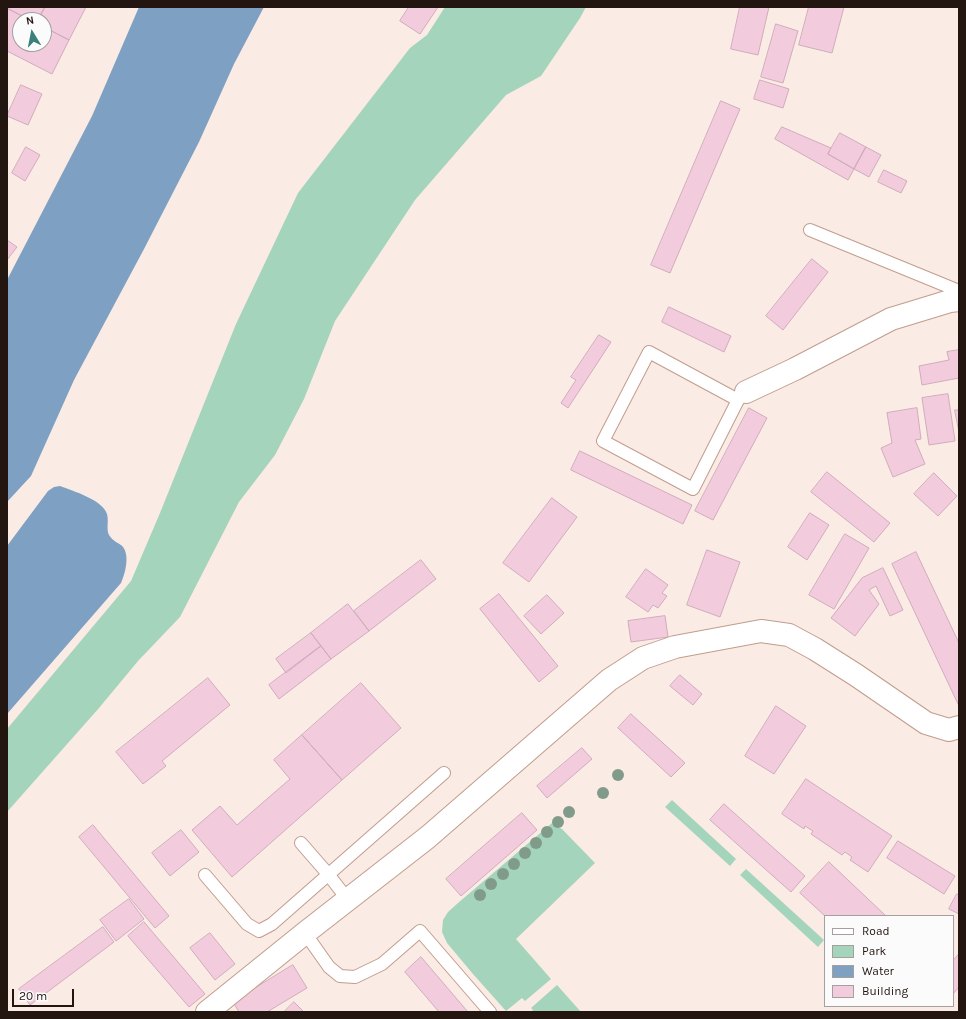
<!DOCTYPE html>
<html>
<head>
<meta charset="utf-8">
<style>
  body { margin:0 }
  #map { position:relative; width:966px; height:1019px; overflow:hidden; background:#faebe4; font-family:Karla,sans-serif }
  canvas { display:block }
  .frame { position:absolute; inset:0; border:8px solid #231510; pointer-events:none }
  .legend { position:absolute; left:824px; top:915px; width:130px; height:92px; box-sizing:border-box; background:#fbfbfb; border:1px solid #a59f9d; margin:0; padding:5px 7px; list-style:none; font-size:12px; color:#231510 }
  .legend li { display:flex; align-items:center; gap:8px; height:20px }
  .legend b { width:20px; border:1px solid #a59f9d }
  .north { position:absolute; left:12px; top:12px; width:40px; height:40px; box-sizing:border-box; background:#fbfbfb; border:1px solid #a59f9d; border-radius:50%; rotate:350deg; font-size:11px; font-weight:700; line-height:16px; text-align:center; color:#231510 }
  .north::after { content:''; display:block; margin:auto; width:14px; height:18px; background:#3a817c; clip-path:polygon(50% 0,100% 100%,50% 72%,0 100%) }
  .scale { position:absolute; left:12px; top:989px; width:62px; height:18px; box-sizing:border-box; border:2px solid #231510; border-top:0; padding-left:5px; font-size:12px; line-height:14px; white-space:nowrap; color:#231510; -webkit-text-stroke:3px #fbfbfb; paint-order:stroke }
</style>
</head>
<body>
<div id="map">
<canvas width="966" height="1019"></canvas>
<div class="frame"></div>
<ul class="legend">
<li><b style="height:5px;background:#fff"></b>Road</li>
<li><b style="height:11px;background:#a5d4bc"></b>Park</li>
<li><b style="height:11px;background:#7ea0c2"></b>Water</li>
<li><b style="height:11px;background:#f2ccdd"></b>Building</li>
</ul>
<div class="north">N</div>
<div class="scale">20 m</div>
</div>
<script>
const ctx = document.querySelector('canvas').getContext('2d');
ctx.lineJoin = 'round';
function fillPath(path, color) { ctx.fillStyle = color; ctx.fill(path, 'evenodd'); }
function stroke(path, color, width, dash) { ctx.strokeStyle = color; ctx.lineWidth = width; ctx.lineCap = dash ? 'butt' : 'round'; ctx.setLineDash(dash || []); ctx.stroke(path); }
const green = new Path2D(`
  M445 7H586L580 18 541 76 506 95 415 200 335 321 304 399 275 455 239 502 180 617 138 661 99 708 7 812V729L131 581 160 513 236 324 298 193 410 48 427 35Z
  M672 800 736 859 730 866 665 807Z
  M552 823 562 829 595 863 516 939 551 979 525 1001 522 998 506 1011 473 974 447 943 442 932 443 920 448 912 458 903Z
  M746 869 824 940 818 947 740 875Z
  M557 985 581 1012H531L533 1010 531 1008Z`);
const water = new Path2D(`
  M139 7H264L234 64 199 142 144 249 74 380 31 476 7 502V280L92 116Z
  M60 486C73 491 103 500 107 514 109 521 106 529 109 535 113 542 120 543 123 547 130 556 125 574 121 583L7 714V546L48 491 54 487Z`);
const building = new Path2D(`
  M9 7H45L38 20H30L8 9Z
  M45 7H86L69 40 44 27V20H38Z
  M409 7H438L420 34 400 21Z
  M740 7H769L758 55 731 49Z
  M809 7H844L832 53 799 45Z
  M7 8 30 20H20V44H44V27L69 40 52 74 7 51Z
  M776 24 798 31 783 83 761 77Z
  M760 80 789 89 783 108 754 99Z
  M21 85 42 94 28 125 7 116Z
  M721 101 740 109 670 273 651 265Z
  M782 127 831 148 828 154 854 169 848 180 775 139Z
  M840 133 866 147 854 169 828 154Z
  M26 147 40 155 25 181 12 173Z
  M866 147 881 155 869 177 854 169Z
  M884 170 907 181 901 193 878 182Z
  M7 240 17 247 7 260Z
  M812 259 828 272 783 330 766 316Z
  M669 307 731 336 724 352 662 322Z
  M599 335 611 342 568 408 561 403 576 380 571 377Z
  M959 350V378L922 385 919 366 949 360 947 352Z
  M948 394 955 441 929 445 922 398Z
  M749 408 767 418 713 520 695 511Z
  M917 408 921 439 915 440 925 464 893 477 881 448 892 443 887 413Z
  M955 410H959V432Z
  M580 451 692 505 683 524 571 470Z
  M827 472 890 523 874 542 811 492Z
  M934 473 957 496 938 516 914 494Z
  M552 498 577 517 529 582 503 563Z
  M810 513 829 525 807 560 788 547Z
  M845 534 869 548 834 609 809 595Z
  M707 550 740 562 720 617 687 605Z
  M916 552 959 643V706L892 564Z
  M421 560 436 579 369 631 354 611Z
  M883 568 903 610 890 616 876 586 869 590 879 604 855 636 831 618 862 578Z
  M646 569 668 585 662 593 667 596 658 608 653 605 648 612 626 597Z
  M499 594 558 666 539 682 480 609Z
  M547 595 564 613 541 634 524 616Z
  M348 604 369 631 331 659 311 633Z
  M665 616 668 637 631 642 628 621Z
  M311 633 321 646 286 673 276 659Z
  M321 646 331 659 279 699 269 685Z
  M680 675 702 694 693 705 670 686Z
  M208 678 230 705 162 761 166 766 143 784 116 752Z
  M361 683 401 728 342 780 302 735Z
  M776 706 806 726 774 774 745 756Z
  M631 714 685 763 671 777 618 728Z
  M302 735 342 780 232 877 192 830 220 806 237 825 290 779 274 760Z
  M582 748 592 759 547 798 537 786Z
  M806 779 892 836 868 872 850 860 852 857 845 852 842 855 811 834 813 831 805 826 804 829 782 814Z
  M724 804 805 876 791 892 710 820Z
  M522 813 537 830 461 896 446 879Z
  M93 825 169 916 155 928 79 837Z
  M181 830 199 852 170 876 152 853Z
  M898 841 955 876 944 894 887 858Z
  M829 862 886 916H825L800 893Z
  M957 894 959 895V914L949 909Z
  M129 899 144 919 116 941 100 920Z
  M144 922 205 994 189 1007 128 936Z
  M103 927 114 942 30 1005 19 989Z
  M210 933 235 964 215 980 190 948Z
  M959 954V987L953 994V961Z
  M421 957 468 1012H439L405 972Z
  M293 965 307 988 267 1012H239L233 1002Z
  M294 1002 304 1012H284Z`);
const lane = new Path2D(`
  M810 230 959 291
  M738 400 649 352 603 441 693 489 738 400 746 392
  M301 843 328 874 348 900
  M205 875 247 924 259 931 272 924 444 773
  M305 933 329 967 340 976 355 977 382 964 420 931 490 1012`);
const street = new Path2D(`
  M746 392 795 369 891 319 950 301 959 300
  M207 1012 305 933 428 837 609 680 643 658 675 647 761 631 789 635 815 649 856 675 926 723 949 730 959 727`);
const trees = [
  [618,775],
  [603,793],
  [569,812],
  [558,822],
  [547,832],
  [536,843],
  [525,853],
  [514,864],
  [503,874],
  [491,884],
  [480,895]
];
fillPath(green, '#a5d4bc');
fillPath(water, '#7ea0c2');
fillPath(building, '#f2ccdd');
stroke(building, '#d0abbc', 1);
stroke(lane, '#c19d8d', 14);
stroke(street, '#c19d8d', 24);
stroke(lane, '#fff', 12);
stroke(street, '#fff', 22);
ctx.fillStyle = '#819b8a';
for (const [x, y] of trees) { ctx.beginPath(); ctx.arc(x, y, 6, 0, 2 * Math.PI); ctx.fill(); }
</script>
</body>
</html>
